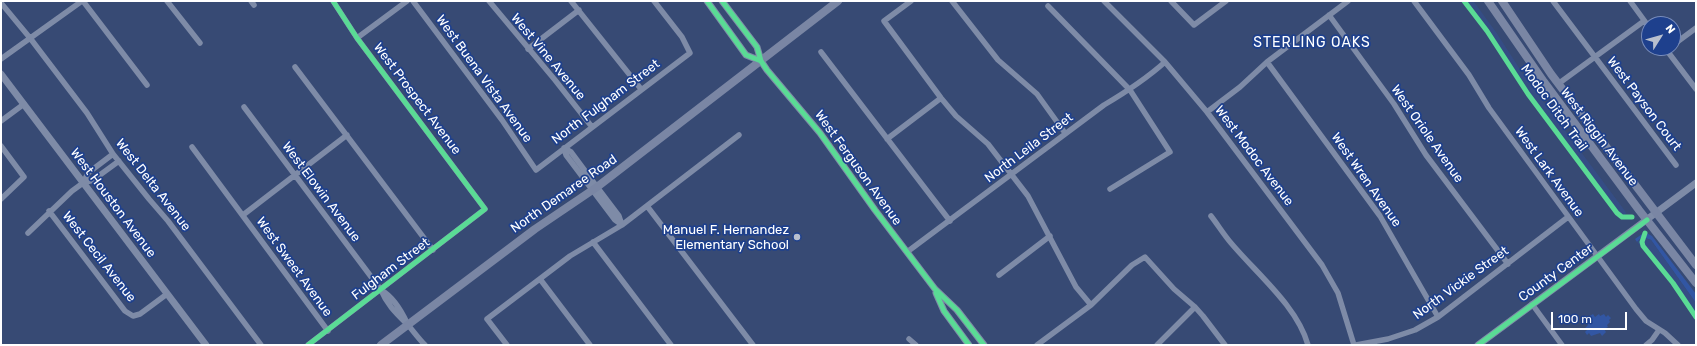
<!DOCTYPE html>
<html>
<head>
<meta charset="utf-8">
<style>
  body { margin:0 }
  #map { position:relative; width:1697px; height:346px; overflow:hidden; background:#374a74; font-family:Rubik,sans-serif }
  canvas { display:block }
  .frame { position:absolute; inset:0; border:2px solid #fff; pointer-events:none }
  .north { position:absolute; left:1641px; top:16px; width:40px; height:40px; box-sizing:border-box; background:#1e408d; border:1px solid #788cbb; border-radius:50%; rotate:53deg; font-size:11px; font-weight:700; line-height:16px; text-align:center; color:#fff }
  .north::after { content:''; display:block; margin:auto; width:14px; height:18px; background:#b9c0ce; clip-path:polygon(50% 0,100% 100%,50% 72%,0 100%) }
  .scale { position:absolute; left:1551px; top:312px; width:76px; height:18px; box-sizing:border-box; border:2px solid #fff; border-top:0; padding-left:5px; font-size:12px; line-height:14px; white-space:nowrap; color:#fff; -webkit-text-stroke:3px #1e408d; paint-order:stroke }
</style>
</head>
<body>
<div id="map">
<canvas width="1697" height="346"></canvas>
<div class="frame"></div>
<div class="north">N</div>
<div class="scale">100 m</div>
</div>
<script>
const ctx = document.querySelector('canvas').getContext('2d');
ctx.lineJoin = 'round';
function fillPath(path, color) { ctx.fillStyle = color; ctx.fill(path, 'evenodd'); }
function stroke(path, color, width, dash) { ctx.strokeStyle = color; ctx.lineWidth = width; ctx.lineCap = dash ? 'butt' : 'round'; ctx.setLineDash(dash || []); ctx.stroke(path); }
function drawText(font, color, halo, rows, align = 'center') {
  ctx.font = font + ' Rubik,sans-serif'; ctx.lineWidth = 3.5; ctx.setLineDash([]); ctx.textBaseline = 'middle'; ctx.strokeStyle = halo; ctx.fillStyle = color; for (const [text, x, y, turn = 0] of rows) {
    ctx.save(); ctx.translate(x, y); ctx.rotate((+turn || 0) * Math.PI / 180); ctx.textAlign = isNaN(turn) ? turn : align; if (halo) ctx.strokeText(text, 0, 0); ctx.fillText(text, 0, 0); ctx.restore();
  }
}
const green = new Path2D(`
  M1645 232 1652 236 1696 294V303L1651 240 1642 237 1637 242 1635 239Z
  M1593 314 1595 317 1599 314 1600 316 1604 314 1606 317 1608 315 1611 318 1609 320 1610 322 1607 325 1608 327 1604 329 1606 332 1602 336 1600 333 1591 336 1589 333 1587 335 1585 332 1587 330 1585 328 1588 325 1587 323 1590 320 1588 317Z`);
const water = new Path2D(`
  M1642 237 1651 240 1696 303V320L1673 286 1637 242Z`);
const canal = new Path2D(`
  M1470 1 1494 34 1523 79 1623 213`);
const minor = new Path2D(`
  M83 1 147 85
  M167 1 200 43
  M251 1 254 5
  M413 1 502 120 536 170 690 53 682 37 654 1
  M489 1 555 80 592 127
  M571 1 641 89
  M911 1 884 21 941 98 956 116 988 144 1028 196 1076 287 1091 305
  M952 1 998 60 1037 94 1065 133
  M1104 1 1165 62 1207 112 1322 265 1338 293 1354 345
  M1171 1 1194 25 1226 1
  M1414 1 1469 75 1489 108 1636 309 1646 321 1665 333 1678 345
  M1553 1 1676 165
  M1630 1 1649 27
  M1 3 30 38 87 113 113 154 149 199 168 221 261 345
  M1048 6 1130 90 1170 152 1110 189
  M1329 15 1394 104 1426 155 1508 264
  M357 38 407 1
  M1673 45 1696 28
  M1665 48 1696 89
  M528 49 579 10
  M821 52 950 221
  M1 59 82 1
  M1267 62 1380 216 1438 317
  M295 67 433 250
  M1558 84 1644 21
  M244 107 381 290C387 305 397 314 408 325 414 332 419 339 425 345
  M1207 112 1240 87 1267 62 1348 1
  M1 121 24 104
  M887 139 941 98
  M1 146 24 177 1 199
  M192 147 328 331
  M564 148 566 155 615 220 622 225
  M564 148 571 152 597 187 619 216 622 225
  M83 183 88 173 113 154
  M647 206 753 345
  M49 211 125 311 133 316 140 314 167 294
  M243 215 347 135
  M1211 216C1218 225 1224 235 1231 243 1257 274 1297 306 1308 345
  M28 233 72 191 83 183 93 180 119 161
  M593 242 671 345
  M907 252 1104 105C1126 92 1146 79 1165 62
  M999 275 1050 236
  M540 279 590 345
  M381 290C393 297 401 310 407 323
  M1532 304 1562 345
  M909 339 916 345
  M308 345 485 209 357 38 333 1
  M507 345 487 319 570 256 622 225 739 135
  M1037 345 1091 305 1132 265 1145 257 1174 289 1195 307 1203 316 1225 345
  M1157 345 1195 307
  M1356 345 1388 339 1415 330 1438 317 1568 217
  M1646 345 1652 340 1659 330`);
const tertiary = new Path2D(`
  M707 1 746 55 761 61
  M722 1 757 47 761 61 767 70 820 133 875 210 935 289 957 310 984 345
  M1 74 206 345
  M936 293 944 311 969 345
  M1478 345 1696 183`);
const secondary = new Path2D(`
  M1488 1 1544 82 1639 210 1696 283
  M1502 1 1551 74 1696 265
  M381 345 535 229 597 187 838 1`);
const cycleway = new Path2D(`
  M707 1 746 55 761 61
  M722 1 757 47 761 61 767 70 820 133 875 210 935 289 957 310 984 345
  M1464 1 1487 31 1528 94 1617 213 1622 217H1632
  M1645 233 1642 242 1643 246 1673 283 1696 317
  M936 293 944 311 969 345
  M308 345 485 209 357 38 333 1
  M1478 345 1647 220`);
const markers = [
  [797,237,4,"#b9c0ce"]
];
const streetNames = [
  ["West Vine Avenue",548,57,50],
  ["West Buena Vista Avenue",484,79,54],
  ["West Prospect Avenue",417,99,53],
  ["North Fulgham Street",606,102,-37],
  ["West Payson Court",1644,104,53],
  ["Modoc Ditch Trail",1554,108,54],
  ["West Oriole Avenue",1427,134,55],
  ["West Riggin Avenue",1599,137,53],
  ["North Leila Street",1029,148,-37],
  ["West Modoc Avenue",1254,156,53],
  ["West Ferguson Avenue",858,168,54],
  ["West Lark Avenue",1549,172,54],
  ["West Wren Avenue",1366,180,55],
  ["West Delta Avenue",153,185,52],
  ["West Elowin Avenue",321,192,53],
  ["North Demaree Road",564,194,-35],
  ["West Houston Avenue",113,203,53],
  ["West Cecil Avenue",99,257,52],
  ["West Sweet Avenue",294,267,54],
  ["Fulgham Street",391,269,-37],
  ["County Center",1556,273,-36],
  ["North Vickie Street",1461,283,-36]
];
const poiNames = [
  ["Manuel F. Hernandez",789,230],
  ["Elementary School",789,245]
];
const neighbourhoodNames = [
  ["STERLING OAKS",1312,43]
];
fillPath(green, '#3256a3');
fillPath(water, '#354d84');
stroke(canal, '#354d84', 5.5);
stroke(minor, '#7e8ba7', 5.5);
stroke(tertiary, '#7e8ba7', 7);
stroke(secondary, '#7a86a4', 8);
stroke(cycleway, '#5adb95', 5);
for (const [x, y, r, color] of markers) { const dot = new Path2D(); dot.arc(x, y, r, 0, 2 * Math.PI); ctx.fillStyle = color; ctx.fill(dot); stroke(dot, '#1e408d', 1.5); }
drawText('13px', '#fff', '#1e408d', streetNames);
drawText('13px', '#fff', '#1e408d', poiNames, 'right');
ctx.letterSpacing = '1px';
drawText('14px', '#fff', '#1e408d', neighbourhoodNames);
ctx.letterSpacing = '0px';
</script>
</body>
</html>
